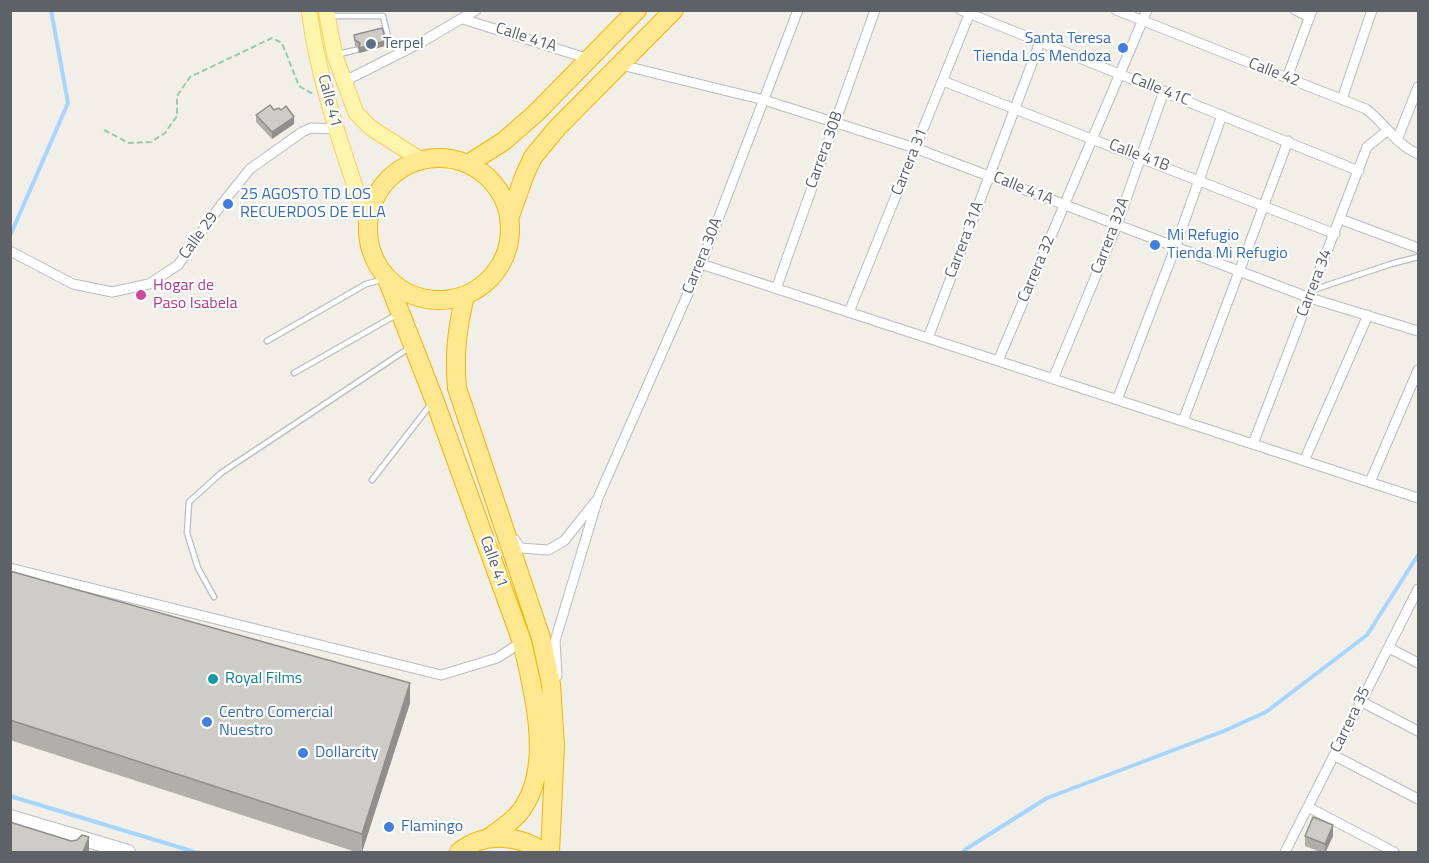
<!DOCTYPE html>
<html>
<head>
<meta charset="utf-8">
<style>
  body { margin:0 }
  #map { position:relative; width:1429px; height:863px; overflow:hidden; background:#f1efe7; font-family:"Titillium Web",sans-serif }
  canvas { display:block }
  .frame { position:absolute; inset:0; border:12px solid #5e6267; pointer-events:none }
</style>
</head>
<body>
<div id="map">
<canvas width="1429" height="863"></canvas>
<div class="frame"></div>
</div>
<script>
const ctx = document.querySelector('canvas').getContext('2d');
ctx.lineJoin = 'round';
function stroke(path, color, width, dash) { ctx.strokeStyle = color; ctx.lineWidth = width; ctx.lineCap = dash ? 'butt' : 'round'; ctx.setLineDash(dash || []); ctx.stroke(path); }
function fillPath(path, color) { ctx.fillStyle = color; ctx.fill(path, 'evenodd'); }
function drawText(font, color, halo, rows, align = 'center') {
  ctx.font = font + ' "Titillium Web",sans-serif'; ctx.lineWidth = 4.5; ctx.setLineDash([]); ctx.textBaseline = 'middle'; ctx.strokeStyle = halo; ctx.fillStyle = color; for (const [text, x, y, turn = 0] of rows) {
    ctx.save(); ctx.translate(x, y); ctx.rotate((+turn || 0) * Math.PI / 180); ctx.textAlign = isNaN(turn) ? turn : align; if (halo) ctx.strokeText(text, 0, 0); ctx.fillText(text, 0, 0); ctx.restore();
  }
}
const stream = new Path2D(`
  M10 236 68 103 51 10
  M10 796 195 852
  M963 852 966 849 1047 798 1224 731 1266 712 1367 635 1418 555`);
const path = new Path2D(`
  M104 130 129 143 151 142 165 133 177 116V96L190 77 272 38 282 43 299 86 311 93 313 92`);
const lane = new Path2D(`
  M330 16H383L389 41 386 42
  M339 54 356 50
  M1313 290 1391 264 1418 257
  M267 341 366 284 384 279
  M294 373 396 315
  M372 480 431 404
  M214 597 198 568 187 533 189 502 221 473 409 348`);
const street = new Path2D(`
  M961 10 1359 171
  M1116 10 1366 109C1385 123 1396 145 1418 154
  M1295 10 1310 17
  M463 19 589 59
  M621 65 764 100 915 148 1310 298 1418 331
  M1287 78 1312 10
  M943 81 1335 234
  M343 82 420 43 476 10
  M1342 99 1372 10
  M1397 140 1418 87
  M1340 219 1418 248
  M10 251 73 284 112 292 149 284 178 265 221 205 250 169 302 132 311 128 336 129
  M701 264 1418 498
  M776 289 875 10
  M849 312 971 10
  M928 338 1040 42
  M998 361 1147 10
  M1053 379 1117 225 1164 91
  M1117 400 1175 248 1222 115
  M1183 421 1288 141
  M1253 444 1367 147 1388 130
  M1304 461 1368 315
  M1370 482 1418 370
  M515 540 520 548 548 550 564 541 595 502
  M10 568 441 675 497 658 522 642
  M1389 648 1418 663
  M557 676 555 641 598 498 701 264 798 10
  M1362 702 1418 731
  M1335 756 1418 799
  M1308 807 1394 852
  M1285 852 1418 589`);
const secondary = new Path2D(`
  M10 817 128 852`);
const primary = new Path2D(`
  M309 10C319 84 344 154 368 225
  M326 10 335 56 356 113 371 128 421 160`);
const highway = new Path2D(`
  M368 229a71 71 0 1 1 142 0a71 71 0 1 1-142 0Z
  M468 164 504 141 536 113 637 10
  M510 216 525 174 533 157 557 128 674 10
  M387 279 434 399 522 642C533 688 551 757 527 801 519 818 502 828 487 839
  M465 296C457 328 454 355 457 388L541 638 551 684 555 746 550 852
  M459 852C483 832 518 834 543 852`);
const wall = new Path2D(`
  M354 35 384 38 385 46 359 53V48L355 46Z
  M274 110 294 124 272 139 256 122V115Z
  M10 571 410 703 362 852H356L10 740Z
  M1305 836H1333L1326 852H1320L1305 846Z`);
const shadedWall = new Path2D(`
  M384 33V38L382 42 385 41V46L359 53V48L382 38Z
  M294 117V124L272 139V132Z
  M410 683V703L362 852V834Z
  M1333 825V836L1325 852V844Z
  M89 837V852H83Z`);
const building = new Path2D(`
  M382 28 384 33 382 38 385 41 359 48 360 43 355 40 354 35Z
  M270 105 274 110 279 108 281 110 286 106 294 117 272 132 256 115Z
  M10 571 410 683 362 834 10 720Z
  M1313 817 1333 825 1325 844 1305 836Z
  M10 822 71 841 77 840 82 835 89 837 83 852H10Z`);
const markers = [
  [371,44,6,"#5c6f8a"],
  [1123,48,6,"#3f7fe0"],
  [228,204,6,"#3f7fe0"],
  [1155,245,6,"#3f7fe0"],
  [141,295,6,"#d1479c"],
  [213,679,6,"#0f9aa8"],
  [207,722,6,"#3f7fe0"],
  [303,753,6,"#3f7fe0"],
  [389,827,6,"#3f7fe0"]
];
const streetNames = [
  ["Calle 41A",526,38,18],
  ["Calle 42",1274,73,21],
  ["Calle 41C",1160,90,22],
  ["Calle 41",329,101,75],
  ["Carrera 30B",825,150,-70],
  ["Calle 41B",1139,156,21],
  ["Carrera 31",910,162,-68],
  ["Calle 41A",1023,189,22],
  ["Calle 29",199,236,-54],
  ["Carrera 32A",1111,236,-69],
  ["Carrera 31A",965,240,-69],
  ["Carrera 30A",703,256,-68],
  ["Carrera 32",1037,269,-67],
  ["Carrera 34",1315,283,-69],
  ["Calle 41",493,562,70],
  ["Carrera 35",1351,720,-64]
];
const shopNames = [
  ["Santa Teresa",1111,39,"right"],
  ["Tienda Los Mendoza",1111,57,"right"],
  ["25 AGOSTO TD LOS",240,195],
  ["RECUERDOS DE ELLA",240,213],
  ["Mi Refugio",1167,236],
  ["Tienda Mi Refugio",1167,254],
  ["Centro Comercial",219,713],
  ["Nuestro",219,731],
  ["Dollarcity",315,753],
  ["Flamingo",401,827]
];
const serviceNames = [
  ["Terpel",383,44]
];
const hotelNames = [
  ["Hogar de",153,286],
  ["Paso Isabela",153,304]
];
const cultureNames = [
  ["Royal Films",225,679]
];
stroke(stream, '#a8d5ff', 4);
stroke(lane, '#b9bcc0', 7);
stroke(street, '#b9bcc0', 11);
stroke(secondary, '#babdc3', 16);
stroke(primary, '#f8d259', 17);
stroke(highway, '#f7b500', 20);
stroke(path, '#9bcaab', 2, [6, 3]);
stroke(lane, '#fff', 4.5);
stroke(street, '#fff', 9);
stroke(secondary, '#fff', 14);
stroke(primary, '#fff5ad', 15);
stroke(highway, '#ffe88f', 18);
fillPath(wall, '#b1afaa');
fillPath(shadedWall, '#908f8b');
fillPath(building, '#ceccc6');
stroke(building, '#908f8b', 1.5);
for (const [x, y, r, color] of markers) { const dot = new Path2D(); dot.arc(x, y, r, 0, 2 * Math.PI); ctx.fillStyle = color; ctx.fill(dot); stroke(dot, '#fff', 2); }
drawText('16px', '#5e6267', '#fff', streetNames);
drawText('16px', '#366cbe', '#fff', shopNames, 'left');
drawText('16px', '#4e5e75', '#fff', serviceNames, 'left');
drawText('16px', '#b23c85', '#fff', hotelNames, 'left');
drawText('16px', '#0d838f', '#fff', cultureNames, 'left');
</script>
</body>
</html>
